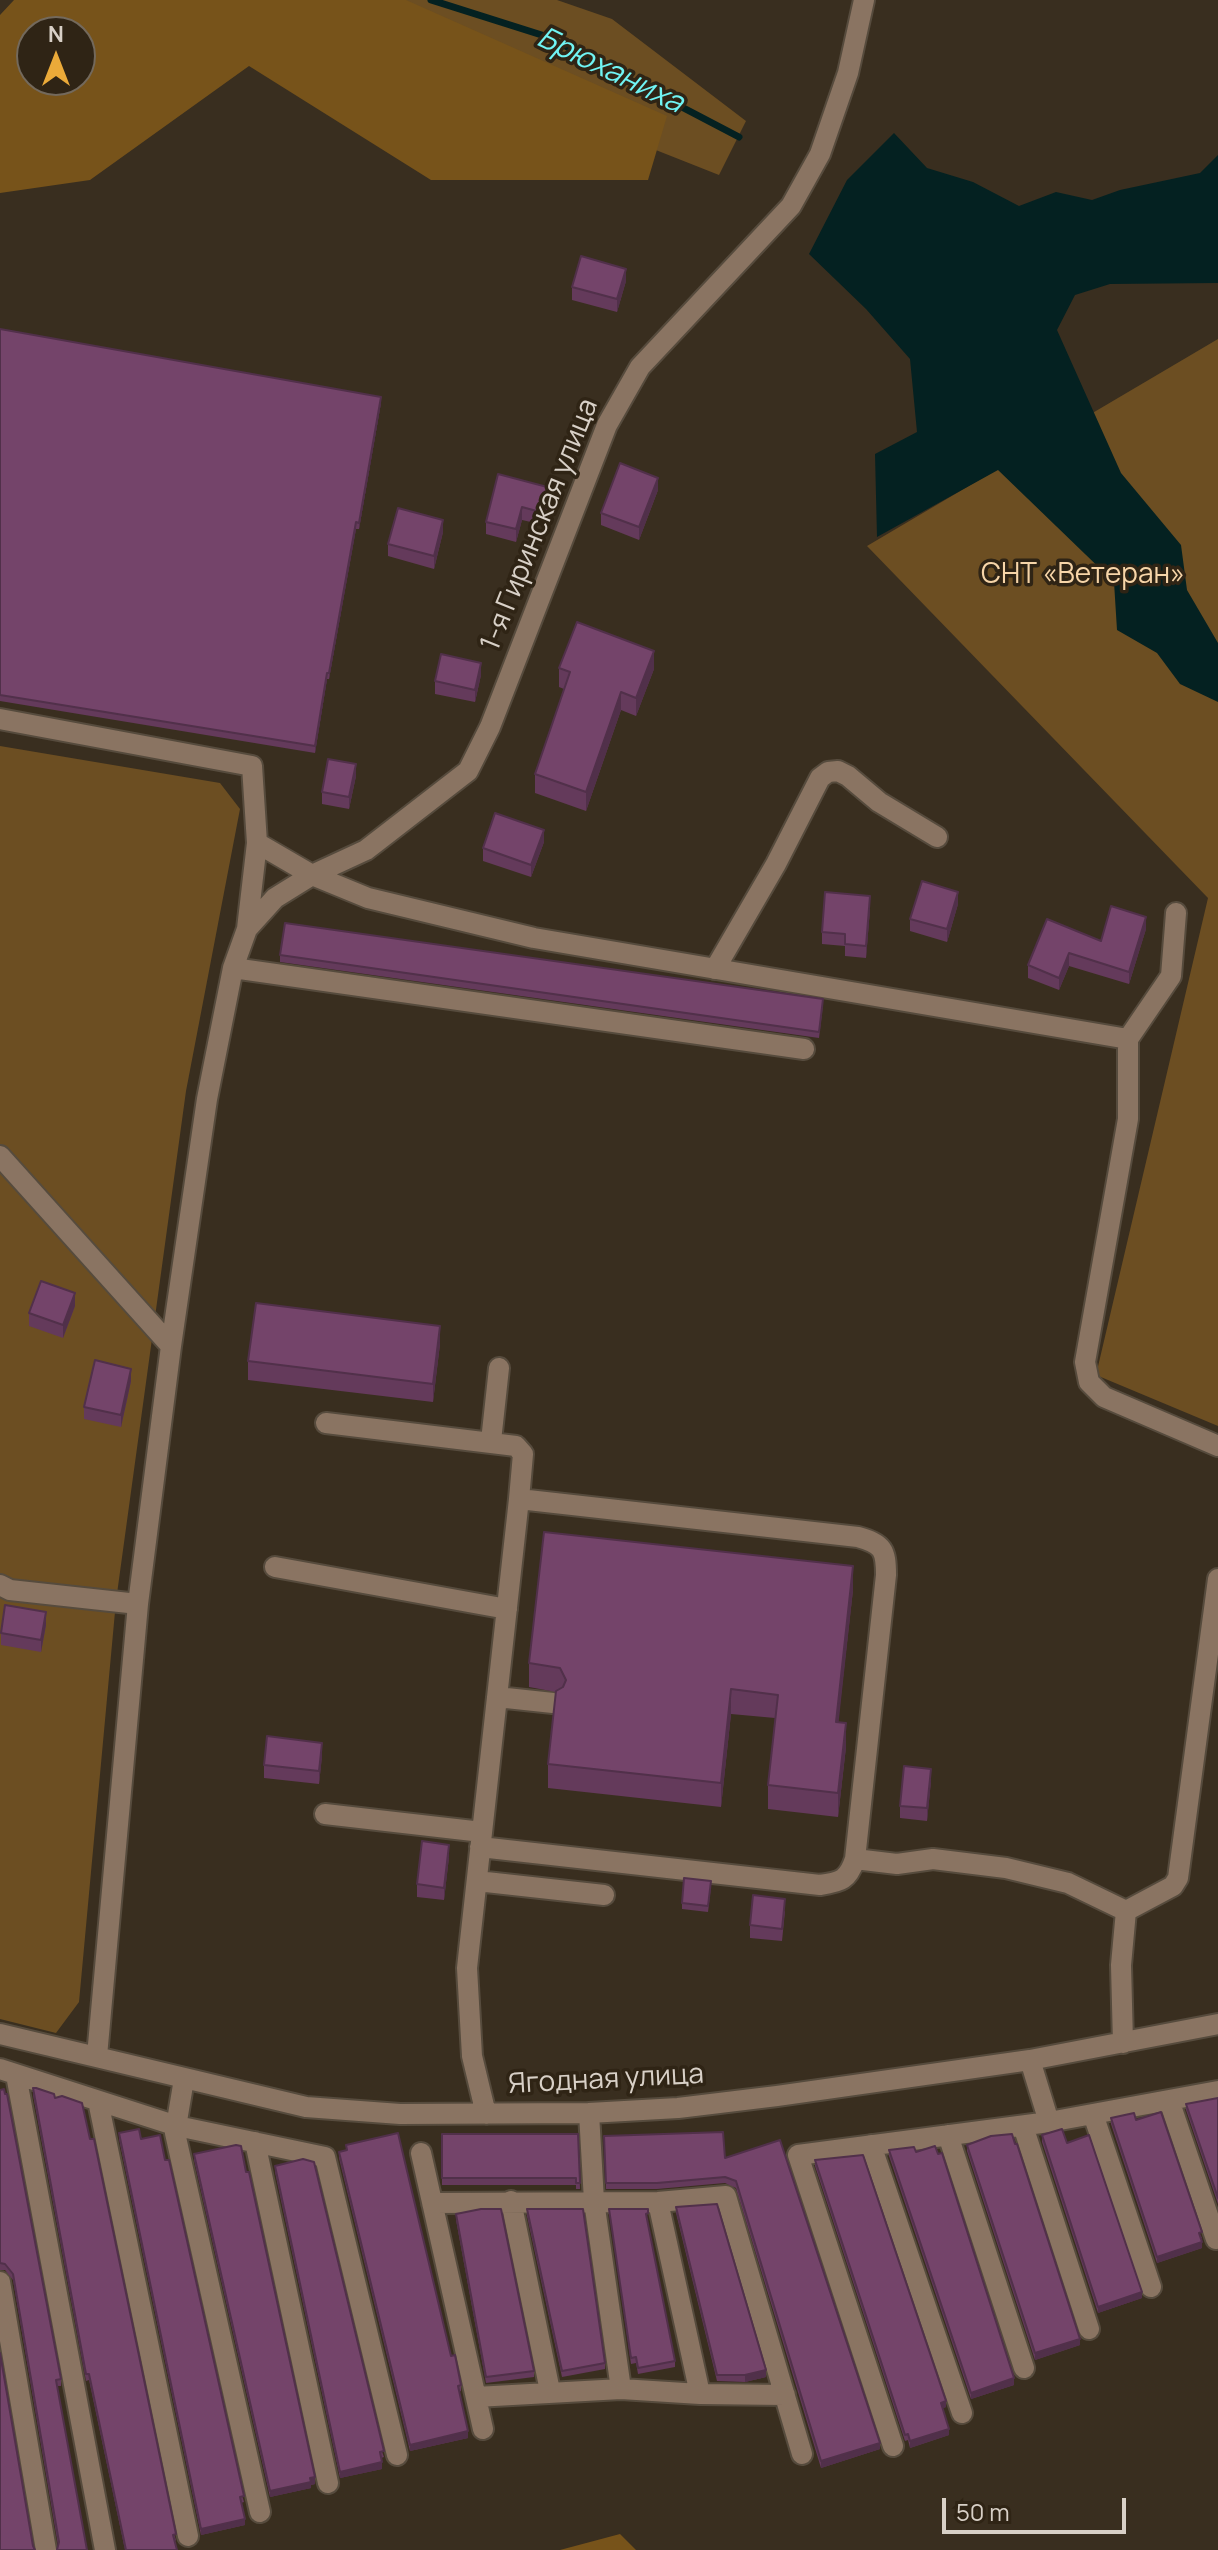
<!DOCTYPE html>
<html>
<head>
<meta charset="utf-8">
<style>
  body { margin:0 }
  #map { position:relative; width:1218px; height:2550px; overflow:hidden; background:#392e1f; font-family:Manrope,sans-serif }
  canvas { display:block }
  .north { position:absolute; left:16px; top:16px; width:80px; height:80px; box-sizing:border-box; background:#2f2415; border:2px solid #73695c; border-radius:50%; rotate:0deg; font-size:22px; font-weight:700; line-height:32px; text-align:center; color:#d8d0c7 }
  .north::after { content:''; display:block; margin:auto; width:28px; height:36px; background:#ebaa39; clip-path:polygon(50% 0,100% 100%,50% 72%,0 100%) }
  .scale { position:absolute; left:942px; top:2498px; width:184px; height:36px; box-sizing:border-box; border:4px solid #d8d0c7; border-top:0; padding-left:10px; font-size:24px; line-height:28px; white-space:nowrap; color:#d8d0c7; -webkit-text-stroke:6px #2f2415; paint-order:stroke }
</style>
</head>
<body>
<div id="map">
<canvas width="1218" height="2550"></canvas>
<div class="north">N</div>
<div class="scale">50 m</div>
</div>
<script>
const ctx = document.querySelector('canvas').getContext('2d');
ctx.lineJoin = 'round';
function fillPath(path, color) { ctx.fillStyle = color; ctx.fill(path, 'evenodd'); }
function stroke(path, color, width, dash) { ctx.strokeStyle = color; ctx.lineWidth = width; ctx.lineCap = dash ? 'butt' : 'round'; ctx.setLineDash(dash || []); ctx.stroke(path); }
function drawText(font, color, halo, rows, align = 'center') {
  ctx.font = font + ' Manrope,sans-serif'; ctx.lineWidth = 7; ctx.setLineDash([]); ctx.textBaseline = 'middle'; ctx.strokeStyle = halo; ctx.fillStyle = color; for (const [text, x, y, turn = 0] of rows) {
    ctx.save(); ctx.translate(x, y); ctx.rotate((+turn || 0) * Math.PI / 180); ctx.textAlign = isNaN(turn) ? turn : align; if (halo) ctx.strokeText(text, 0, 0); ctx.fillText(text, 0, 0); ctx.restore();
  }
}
const green = new Path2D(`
  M203 0H557L612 19 746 121 719 175 628 139Z
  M1218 339V1426L1096 1375 1208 898 867 546Z
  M0 746 220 783 240 809 186 1091 116 1601 79 2002 56 2033 0 2019Z`);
const forest = new Path2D(`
  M14 0H406L667 116 648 180H431L249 66 90 180 0 193V15ZM80 32V80H32V32Z
  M620 2534 636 2550H560Z`);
const water = new Path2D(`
  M894 133 927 168 973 182 1019 206 1056 192 1092 200 1120 190 1200 173 1218 155V283L1110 284 1075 295 1057 330 1121 473 1181 545 1187 590 1218 643V702L1180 684 1157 653 1117 630 1114 582 998 470 877 537 875 454 917 432 910 359 866 309 809 254 847 180Z`);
const stream = new Path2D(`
  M431 0 548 37 739 137`);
const minor = new Path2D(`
  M0 719 252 766 257 843 247 929 233 968 207 1099 171 1346 138 1604 97 2056
  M257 843 312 875 368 898 534 938 1128 1039 1171 976 1176 913
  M247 929 275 898 312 875 366 850 468 771 490 727 607 425 640 367 791 206 820 154 848 73 864 0
  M233 968 804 1049
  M715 969 776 864 820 778 828 772 838 771 848 776 879 802 937 837
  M1128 1039V1119L1085 1362 1089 1382 1104 1397 1218 1446
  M0 1156 171 1346
  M326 1423 516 1446 523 1454 519 1499
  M491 1441 499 1368
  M275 1567 507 1609
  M0 1585 10 1590 138 1604
  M497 1697 553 1703
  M325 1814 482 1832
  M480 1847 820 1885C841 1882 848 1880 855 1859L886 1575C886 1550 883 1544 858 1537L519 1499 467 1968 472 2056 486 2114
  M855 1859 897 1864 933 1859 1006 1868 1068 1883 1126 1911 1121 1965 1123 2043
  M477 1881 604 1895
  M1126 1911 1173 1886 1178 1878 1218 1579
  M0 2034 306 2107 400 2114 589 2113 678 2108 777 2096 1030 2060 1218 2024
  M1030 2060 1049 2122
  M0 2069 177 2126 325 2157 397 2455
  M16 2075 105 2550
  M184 2079 175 2133 260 2512
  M1169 2100 1216 2239
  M98 2101 188 2536
  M589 2113 594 2201 621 2389
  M1093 2114 1151 2287
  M1023 2126 1089 2329
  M948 2135 1024 2368
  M255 2142 328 2483
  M871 2145 962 2413
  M421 2153 483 2429
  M511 2201 550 2391
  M658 2202 700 2394
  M432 2203 658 2202 726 2196 802 2454
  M0 2282 46 2550
  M476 2397 621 2389 700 2394 785 2395
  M893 2446 798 2155 1049 2122 1218 2091`);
const wall = new Path2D(`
  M626 281 617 312 572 300V287Z
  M0 329 381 403 359 529H356L329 679H327L315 753 0 701Z
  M498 474 551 500 544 525 522 520 516 542 486 534V522Z
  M658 490 639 540 601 525V513Z
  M443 532 434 569 388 556V544Z
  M559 668 654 669 636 716 621 710 586 811 535 793V774L564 689 559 687Z
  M481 675 475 702 435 694V681Z
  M356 776 349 809 322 804V792Z
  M544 842 531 877 483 861V848Z
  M958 904 947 942 910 931V919Z
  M870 909 866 958 845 956V946L822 944V932Z
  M1146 929 1129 984 1069 966 1059 990 1028 978V965L1101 941Z
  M280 955 823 1005 819 1038 280 962Z
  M75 1306 63 1338 29 1326V1313Z
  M440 1344 433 1402 248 1380V1361Z
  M131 1381 121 1427 84 1419V1407Z
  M853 1590 838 1722 846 1747 838 1817 768 1809V1785L775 1718 731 1714 721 1807 548 1788V1764L556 1692 529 1687V1663Z
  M46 1625 41 1652 1 1645V1633Z
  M322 1756 319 1784 264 1778V1765Z
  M931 1781 927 1821 900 1818V1806Z
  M449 1857 444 1900 417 1897V1884Z
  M711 1887 708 1912 682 1909V1903Z
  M785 1911 782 1941 750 1938V1925Z
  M33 2088 176 2540 175 2541 177 2550H125L89 2380 86 2381 33 2095Z
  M0 2090 61 2379V2386H57L87 2550 58 2549V2545L13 2280 5 2270H0Z
  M1218 2098V2204L1186 2110V2104Z
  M1111 2118 1136 2120 1202 2238H1200L1202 2248 1157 2263 1111 2124Z
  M119 2133 141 2139 244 2502 241 2503 245 2525 201 2535 119 2139Z
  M442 2134H578L580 2189H576V2185H442Z
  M1042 2135 1067 2143 1142 2298 1098 2313 1042 2142Z
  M604 2136 725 2158 880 2449 821 2468 736 2188 725 2183 657 2189H606Z
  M346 2145 451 2356 461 2385V2391L459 2392 468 2438 410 2451 339 2158V2152L346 2150Z
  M967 2145 1080 2345 1035 2360 967 2151Z
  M889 2150 1014 2385 971 2399 889 2156Z
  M194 2154 315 2484 311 2485V2488L270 2497 194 2160Z
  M815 2160 946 2407 943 2408 949 2435 910 2448 908 2440 905 2441 815 2166Z
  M275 2166 384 2457 381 2458 382 2469 340 2478 275 2172Z
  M676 2207 766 2377 745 2382 717 2381 676 2213Z
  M527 2209 605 2363V2369L562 2377 527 2216Z
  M609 2209 648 2219 647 2220 675 2361V2367L638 2374 636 2363 631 2364Z
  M456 2214 534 2371V2377L486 2383 456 2220Z`);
const shadedWall = new Path2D(`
  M626 269V281L617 312V299Z
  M381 397V403L359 529V523Z
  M658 478V490L639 540V527Z
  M551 488V500L544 525V513Z
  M522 507V520L516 542V529Z
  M443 520V532L434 569V556Z
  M356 522V529L329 679V673Z
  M654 651V669L636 716V698Z
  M481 663V675L475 702V690Z
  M327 673V679L315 753V746Z
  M621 692V710L586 811V792Z
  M356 764V776L349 809V797Z
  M544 830V842L531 877V865Z
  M958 892V904L947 942V929Z
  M870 896V909L866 958V946Z
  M1146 917V929L1129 984V972Z
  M1069 953V966L1059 990V978Z
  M75 1293V1306L63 1338V1325Z
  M440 1326V1344L433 1402V1384Z
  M131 1369V1381L121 1427V1415Z
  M853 1566V1590L836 1746V1722Z
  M46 1612V1625L41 1652V1640Z
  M731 1689V1714L721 1807V1783Z
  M846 1723V1747L838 1817V1793Z
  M322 1743V1756L319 1784V1771Z
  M931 1769V1781L927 1821V1808Z
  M449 1845V1857L444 1900V1888Z
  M1202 2242V2248L1157 2263V2257Z
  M1142 2292V2298L1098 2313V2307Z
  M1080 2339V2345L1035 2360V2353Z
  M766 2370V2377L745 2382V2375Z
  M1014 2378V2385L971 2399V2393Z
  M946 2401V2407L941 2409V2403Z
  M949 2429V2435L910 2448V2441Z
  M468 2431V2438L410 2451V2445Z
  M880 2443V2449L821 2468V2461Z
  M382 2462V2469L340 2478V2472Z
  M315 2477V2484L311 2485V2488L270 2497V2491Z
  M245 2519V2525L201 2535V2529Z`);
const building = new Path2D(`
  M581 256 626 269 617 299 572 287Z
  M0 329 381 397 359 523 356 522 329 673H327L315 746 0 695Z
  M620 463 658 478 639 527 601 513Z
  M498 474 551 488 544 513 522 507 516 529 486 522Z
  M398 508 443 520 434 556 388 544Z
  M577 622 654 651 636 698 621 692 586 792 535 774 570 672 559 668Z
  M441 654 481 663 475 690 435 681Z
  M328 759 356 764 349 797 322 792Z
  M495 813 544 830 531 865 483 848Z
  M922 881 958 892 947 929 910 919Z
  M825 892 870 896 866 946 845 944V934L822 932Z
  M1111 906 1146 917 1129 972 1069 953 1059 978 1028 965 1047 919 1101 941Z
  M285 923 823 999 819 1032 280 955Z
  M41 1281 75 1293 63 1325 29 1313Z
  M256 1303 440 1326 433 1384 248 1361Z
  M95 1360 131 1369 121 1415 84 1407Z
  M544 1532 853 1566 836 1722 846 1723 838 1793 768 1785 778 1695 731 1689 721 1783 548 1764 556 1691 563 1687 566 1680 560 1668 529 1663Z
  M5 1605 46 1612 41 1640 1 1633Z
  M267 1736 322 1743 319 1771 264 1765Z
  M904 1766 931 1769 927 1808 900 1806Z
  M422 1841 449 1845 444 1888 417 1884Z
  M684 1878 711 1881 708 1906 682 1903Z
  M753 1895 785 1899 782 1929 750 1925Z
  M33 2088H36L54 2094 55 2098 62 2096 82 2103 90 2139H94L176 2534 173 2535 177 2550H126L89 2374H86Z
  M4 2089 5 2094H7L61 2379 56 2380 87 2550H57L59 2542 13 2274 5 2264 0 2263V2090Z
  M1218 2098V2198L1186 2104Z
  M1161 2112 1202 2232 1199 2233 1202 2242 1157 2257 1111 2118 1134 2113 1136 2120Z
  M139 2129 141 2139 160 2135 165 2160H169L244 2496 240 2497 245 2519 201 2529 119 2133Z
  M1062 2129 1067 2143 1089 2135 1142 2292 1098 2307 1042 2135Z
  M723 2132 725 2158 780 2140 880 2443 821 2461 736 2181 725 2177 657 2183H606L604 2136Z
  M398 2133 451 2356 455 2355 461 2385 458 2386 468 2431 410 2445 339 2152 347 2150 346 2145Z
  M442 2134H578L580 2183H576V2178H442Z
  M1012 2134 1015 2144H1017L1080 2339 1035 2353 967 2145 991 2136Z
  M236 2145 241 2146 246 2172H249L315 2477 310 2478 311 2482 270 2491 194 2154Z
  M935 2146 938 2154 942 2153 1014 2378 971 2393 889 2150 914 2147 916 2152Z
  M863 2155 946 2401 941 2403 949 2429 910 2441 908 2434 905 2435 815 2160Z
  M303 2159 314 2162 384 2451 380 2452 382 2462 340 2472 275 2166Z
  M717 2204 766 2370 745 2375H717L676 2207Z
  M481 2209H501L534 2371 486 2377 456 2214Z
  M527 2209H583L605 2363 562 2371Z
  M609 2209H648V2213L646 2214 675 2361 638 2368 636 2357 631 2358Z
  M0 2353 33 2546 35 2550H0Z`);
const streetNames = [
  ["1-я Гиринская улица",540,525,-68],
  ["Ягодная улица",606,2080,-3]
];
const parkNames = [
  ["СНТ «Ветеран»",1083,575]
];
const waterNames = [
  ["Брюханиха",610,71,26]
];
fillPath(green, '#6c4e22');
fillPath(forest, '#77531a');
fillPath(water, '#042121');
stroke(stream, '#042121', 7);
stroke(minor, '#564b3d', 24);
stroke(minor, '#8a7462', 20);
fillPath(wall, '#643a5b');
fillPath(shadedWall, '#51304a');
fillPath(building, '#74446a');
stroke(building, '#51304a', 2);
drawText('28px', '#d8d0c7', '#2f2415', streetNames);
drawText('28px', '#f7d5a8', '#2f2415', parkNames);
drawText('italic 30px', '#70f4f4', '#2f2415', waterNames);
</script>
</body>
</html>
